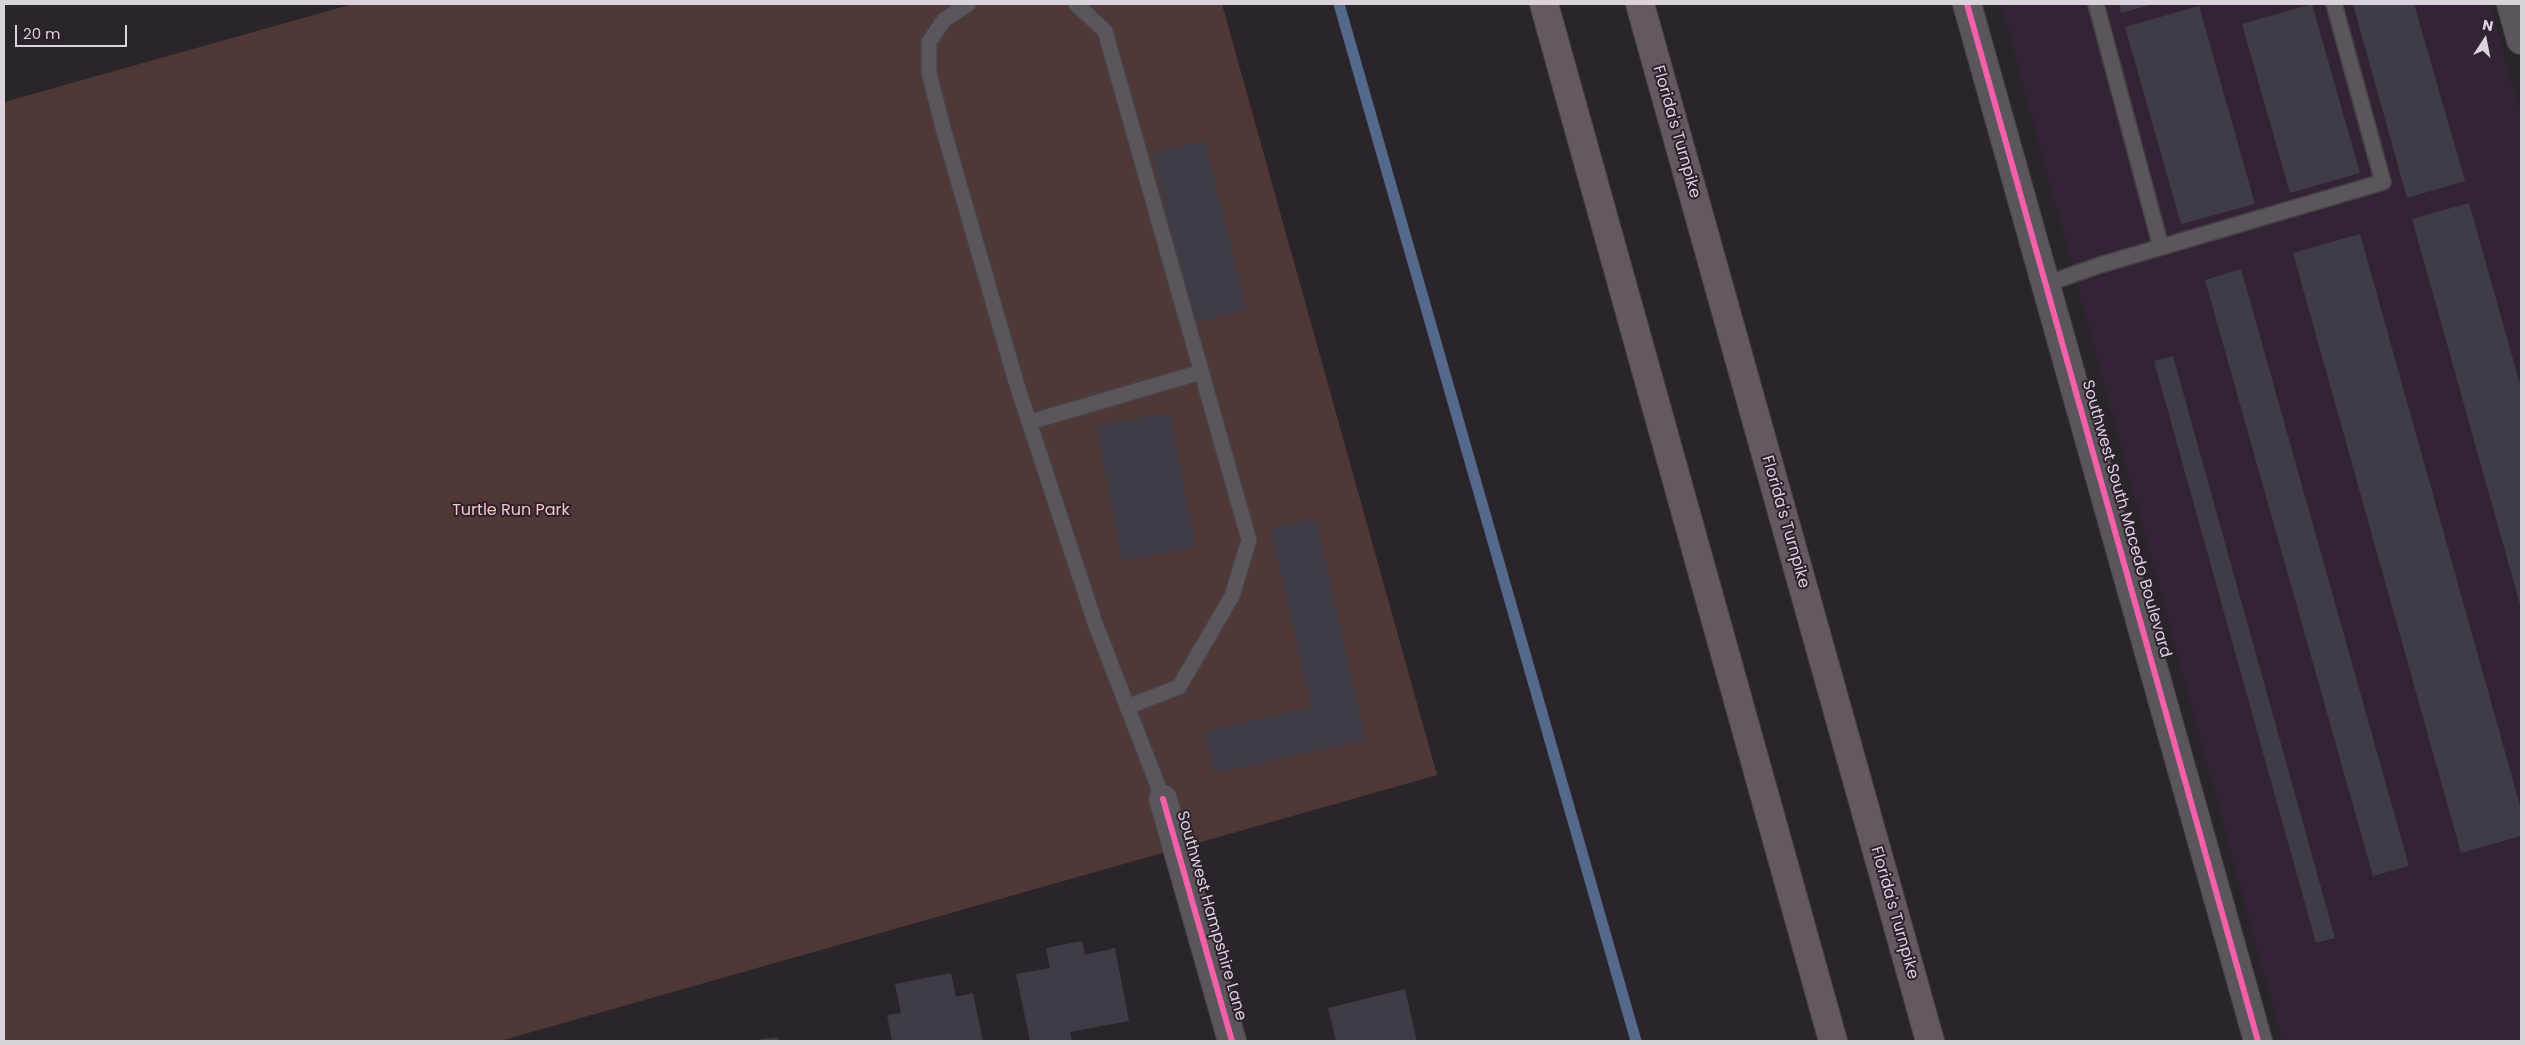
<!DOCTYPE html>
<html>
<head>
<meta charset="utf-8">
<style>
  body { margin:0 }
  #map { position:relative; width:2525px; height:1045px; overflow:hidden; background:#2a242b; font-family:Poppins,sans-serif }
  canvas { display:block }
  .frame { position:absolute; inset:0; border:5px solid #dbd3dc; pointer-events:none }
  .north { position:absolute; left:2460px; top:15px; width:50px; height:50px; -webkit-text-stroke:4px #2d212e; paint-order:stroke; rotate:11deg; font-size:14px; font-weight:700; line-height:20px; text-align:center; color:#dbd3dc }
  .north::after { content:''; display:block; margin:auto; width:18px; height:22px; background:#dbd3dc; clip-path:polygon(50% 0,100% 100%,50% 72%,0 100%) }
  .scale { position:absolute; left:15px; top:25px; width:112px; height:22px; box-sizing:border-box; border:2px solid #dbd3dc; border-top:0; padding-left:6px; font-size:15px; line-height:18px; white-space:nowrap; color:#dbd3dc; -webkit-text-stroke:4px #2d212e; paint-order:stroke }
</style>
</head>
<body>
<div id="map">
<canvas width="2525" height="1045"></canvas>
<div class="frame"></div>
<div class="north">N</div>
<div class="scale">20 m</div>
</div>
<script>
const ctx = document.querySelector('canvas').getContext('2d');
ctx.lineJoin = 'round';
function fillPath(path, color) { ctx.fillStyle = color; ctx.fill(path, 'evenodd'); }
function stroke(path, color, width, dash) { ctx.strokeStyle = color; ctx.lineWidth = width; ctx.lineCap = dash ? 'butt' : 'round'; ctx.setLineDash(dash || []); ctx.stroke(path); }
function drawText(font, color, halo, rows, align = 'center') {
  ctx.font = font + ' Poppins,sans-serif'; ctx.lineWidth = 4; ctx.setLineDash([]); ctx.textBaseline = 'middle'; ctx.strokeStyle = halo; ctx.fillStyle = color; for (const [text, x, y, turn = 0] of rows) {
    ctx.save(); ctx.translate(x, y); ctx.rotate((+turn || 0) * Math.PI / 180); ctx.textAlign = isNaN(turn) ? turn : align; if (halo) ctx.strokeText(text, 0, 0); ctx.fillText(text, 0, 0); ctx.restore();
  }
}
const built = new Path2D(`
  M2001 4H2490L2521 115V1041H2282Z`);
const green = new Path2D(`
  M353 4H1222L1437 775 500 1041H4V102Z`);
const stream = new Path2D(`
  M1339 4 1636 1041`);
const building = new Path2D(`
  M2119 4H2153L2121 13Z
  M2312 4 2360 173 2290 193 2242 24Z
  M2353 4H2414L2465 181 2407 198Z
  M2199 6 2255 204 2181 224 2125 27Z
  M1205 140 1247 310 1194 323 1152 153Z
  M2469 203 2521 388V608L2412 219Z
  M2360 234 2521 809V836L2461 853 2293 253Z
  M2241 269 2409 866 2373 876 2205 280Z
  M2173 356 2335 938 2316 943 2154 361Z
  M1170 412 1196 547 1122 561 1096 426Z
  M1316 518 1366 740 1214 774 1204 731 1311 707 1270 528Z
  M1082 941 1085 955 1115 948 1129 1021 1070 1032 1072 1041H1030L1016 974 1050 968 1046 948Z
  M951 973 956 997 973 993 983 1041H892L887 1015 901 1013 895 984Z
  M1405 989 1417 1041H1336L1328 1008Z
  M778 1037 779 1041H755V1040Z`);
const lane = new Path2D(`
  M968 4 944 20 929 42V73L943 128 1016 382 1095 623 1163 799
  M1076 4 1105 31 1249 540 1232 596 1179 687 1127 707
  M2096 4 2161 247
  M2046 284 2100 265 2383 182 2334 4
  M1030 422 1201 372`);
const street = new Path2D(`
  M1967 4 2258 1041
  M2511 4 2521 40
  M1163 799 1232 1041`);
const highway = new Path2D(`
  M1544 4 1833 1041
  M1640 4 1930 1041`);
const cycleway = new Path2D(`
  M1967 4 2258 1041
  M1163 799 1232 1041`);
const streetNames = [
  ["Florida's Turnpike",1676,132,74],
  ["Southwest South Macedo Boulevard",2126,519,74],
  ["Florida's Turnpike",1785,522,74],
  ["Florida's Turnpike",1894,913,74],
  ["Southwest Hampshire Lane",1211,916,74]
];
const parkNames = [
  ["Turtle Run Park",511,511]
];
fillPath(built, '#332435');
fillPath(green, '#503836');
stroke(stream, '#54698b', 11);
fillPath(building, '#403c46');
stroke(lane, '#474147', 18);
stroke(street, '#474147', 30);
stroke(highway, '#474147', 30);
stroke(lane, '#5b555c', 15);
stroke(street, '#5b555c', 28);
stroke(highway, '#645960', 28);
stroke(cycleway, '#f560ab', 6);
drawText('16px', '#dbd3dc', '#2d212e', streetNames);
drawText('16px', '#f7c6c0', '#2d212e', parkNames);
</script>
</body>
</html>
